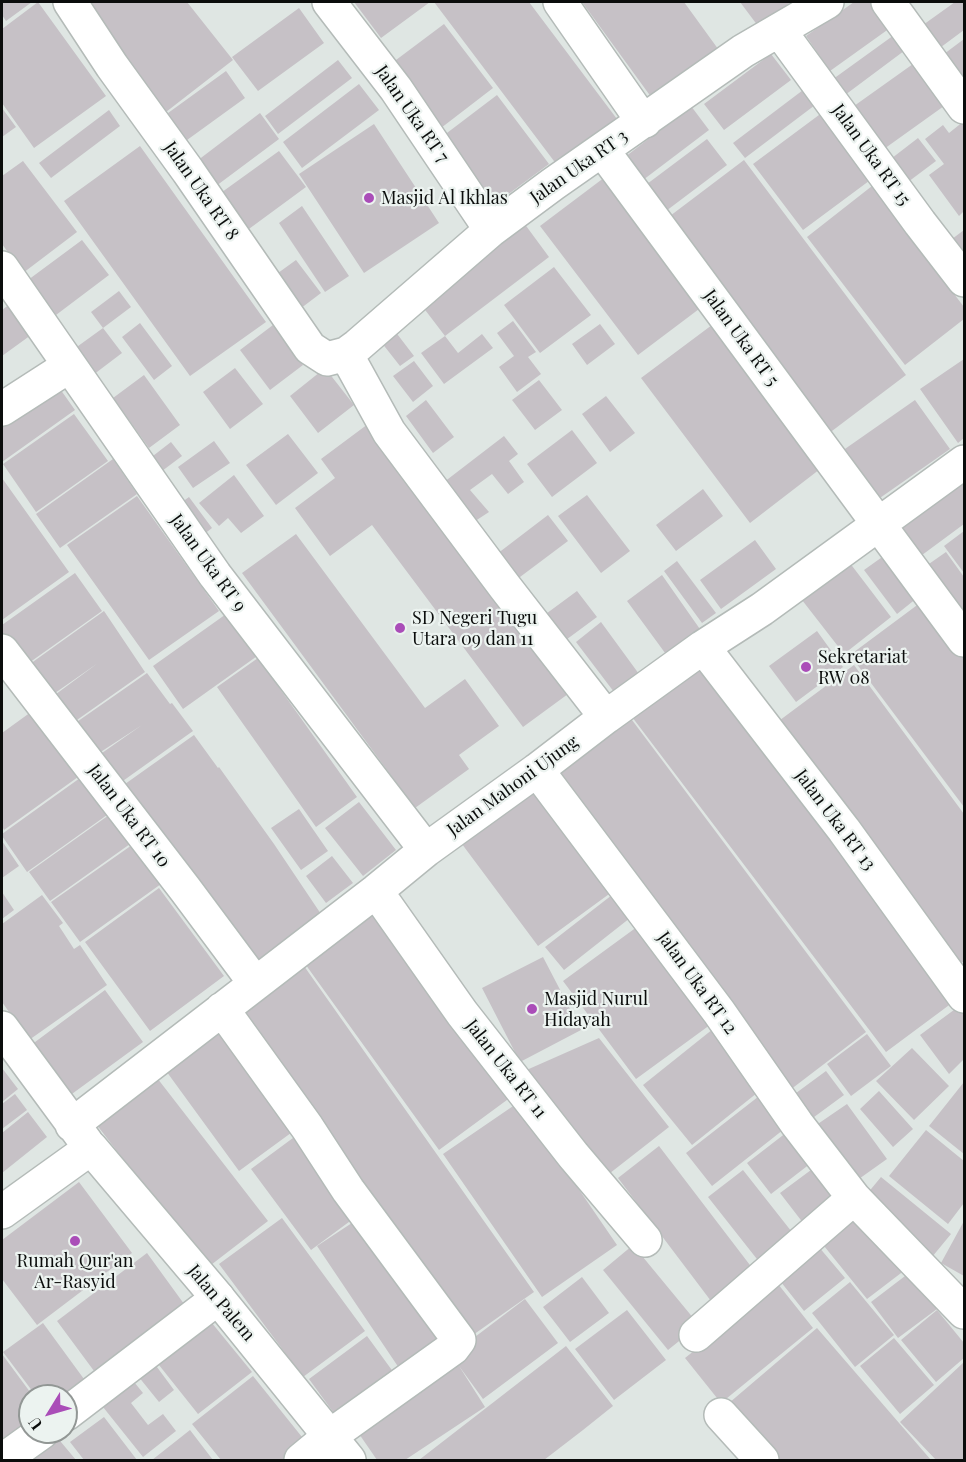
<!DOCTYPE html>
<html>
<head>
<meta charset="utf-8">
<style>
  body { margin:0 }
  #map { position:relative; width:966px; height:1462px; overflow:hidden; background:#dfe6e3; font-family:"Playfair Display",serif }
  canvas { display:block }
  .frame { position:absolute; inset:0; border:3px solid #0b0d0c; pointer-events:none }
  .north { position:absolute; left:18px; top:1384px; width:60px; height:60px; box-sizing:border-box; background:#ecf3f0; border:2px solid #929795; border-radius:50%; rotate:233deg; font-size:16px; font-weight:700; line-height:24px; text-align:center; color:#0b0d0c }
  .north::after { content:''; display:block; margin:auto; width:21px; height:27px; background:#aa4db8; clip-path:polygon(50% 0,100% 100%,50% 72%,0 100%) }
</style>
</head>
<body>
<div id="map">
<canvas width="966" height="1462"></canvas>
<div class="frame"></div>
<div class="north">U</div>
</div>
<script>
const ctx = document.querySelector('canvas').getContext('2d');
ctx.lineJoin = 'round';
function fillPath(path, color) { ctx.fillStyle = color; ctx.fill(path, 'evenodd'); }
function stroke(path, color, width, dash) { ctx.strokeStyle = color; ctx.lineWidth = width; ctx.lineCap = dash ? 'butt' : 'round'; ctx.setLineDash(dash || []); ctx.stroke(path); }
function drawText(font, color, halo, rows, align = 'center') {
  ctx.font = font + ' "Playfair Display",serif'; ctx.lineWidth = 4.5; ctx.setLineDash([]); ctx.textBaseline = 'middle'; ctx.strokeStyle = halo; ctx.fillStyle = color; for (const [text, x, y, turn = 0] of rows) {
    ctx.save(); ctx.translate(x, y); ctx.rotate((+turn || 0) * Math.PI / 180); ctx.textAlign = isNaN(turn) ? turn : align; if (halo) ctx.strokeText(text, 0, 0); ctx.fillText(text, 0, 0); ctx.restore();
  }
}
const building = new Path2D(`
  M2 2H32L6 21 2 15Z
  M38 2 106 96 34 148 2 103V29Z
  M80 2H187L233 60 166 112Z
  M354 2H430L381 38Z
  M434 2H529L620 123 560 169Z
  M582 2H684L721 53 654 101Z
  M740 2H791L758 26Z
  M854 2H882L897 23 830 71 806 36Z
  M955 2 964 3V30L933 53 916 30Z
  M299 8 324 43 258 91 232 57Z
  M444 24 493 88 441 128 392 63Z
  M901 30 912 45 841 98 829 82Z
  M964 39V92L940 57Z
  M771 54 791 80 724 130 704 104Z
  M920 59 951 101 877 154 847 111Z
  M338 60 352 78 278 134 265 116Z
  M226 71 245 98 176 148 157 121Z
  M359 84 379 110 302 168 283 142Z
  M811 84 823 99 745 158 733 143Z
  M497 95 549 164 495 204 443 136Z
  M691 106 709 130 643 180 625 157Z
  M2 108 16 127 2 137Z
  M109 110 120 126 51 178 39 163Z
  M823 112 873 178 803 230 753 164Z
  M260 113 279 139 208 192 189 167Z
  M964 121V211L959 216 929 175 944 164 925 139 943 125 949 133Z
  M374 124 439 223 364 273 299 174Z
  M918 138 936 161 900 188 883 165Z
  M707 139 727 165 666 211 647 184Z
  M140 146 266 322 190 376 64 201Z
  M279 151 306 187 238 237 211 200Z
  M744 160 906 375 828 434 666 219Z
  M23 161 77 232 23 273 2 244V176Z
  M609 174 707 303 638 355 540 226Z
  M872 186 964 307V319L905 365 807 237Z
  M302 206 349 276 325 292 279 223Z
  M521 219 549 257 445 336 416 298Z
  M964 230V265L948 242Z
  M82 240 109 275 56 315 28 280Z
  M296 260 321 293 292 315 267 281Z
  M554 267 591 315 540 353 504 305Z
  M119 291 131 307 103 328 91 312Z
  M10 304 31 335 2 356V310Z
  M513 321 536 352 528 357 541 374 517 392 499 367 514 356 497 333Z
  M388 322 414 356 400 366 374 333Z
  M716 322 824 466 750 523 641 378Z
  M140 323 172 366 154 380 122 337Z
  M600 324 615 344 587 365 572 344Z
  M273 325 303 365 270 390 240 350Z
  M103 328 122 353 93 375 74 349Z
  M482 334 493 348 444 384 421 353 445 336 458 353Z
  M964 359V438L958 443 920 389Z
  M414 361 433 386 413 402 393 376Z
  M235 368 263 404 230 429 203 392Z
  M325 368 354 405 318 433 290 396Z
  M144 375 180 425 149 448 113 398Z
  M53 379 75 410 2 462V415Z
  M539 380 562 410 535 430 512 400Z
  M606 396 635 433 610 452 582 414Z
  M426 400 454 437 433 453 406 416Z
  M915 400 950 449 877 500 842 451Z
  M74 414 108 461 36 512 3 464Z
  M368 424 568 694 523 727 372 525 330 556 295 508 335 478 321 459Z
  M572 430 597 463 552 497 527 464Z
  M288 434 318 473 276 505 246 465Z
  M504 436 518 454 509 461 524 482 508 494 492 474 470 490 489 512 463 529 435 489Z
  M214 441 230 463 193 488 178 467Z
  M171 442 182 456 150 480 140 466Z
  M113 459 137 494 60 548 36 514Z
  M234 475 264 516 241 533 228 518 219 526 199 503Z
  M2 478 69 572 2 620Z
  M964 479V524L918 558 892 523Z
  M703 489 723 516 676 551 656 525Z
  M587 495 630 551 601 573 558 516Z
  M137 496 219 611 149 660 67 545Z
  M189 497 212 528 199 538 175 507Z
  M548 515 568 541 512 583 493 557Z
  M964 531V573L944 546Z
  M296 534 425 708 465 679 499 726 459 755 469 769 415 808 242 573Z
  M755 540 776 569 721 609 700 580Z
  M946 552 964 577V619L926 566Z
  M843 554 891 617 844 654 795 591Z
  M885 555 917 598 897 614 864 570Z
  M677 561 716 613 702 623 664 571Z
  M75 573 102 611 19 670 2 645V625Z
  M662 575 702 632 668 657 627 601Z
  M577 591 597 617 555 648 535 622Z
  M924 600 964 654V807L850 655Z
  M104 611 145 672 67 727 48 700 98 663 45 700 23 669Z
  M229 612 260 654 183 709 153 666Z
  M601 622 639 674 614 692 576 642Z
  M817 631 843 667 796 702 769 666Z
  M700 654 960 997 886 1052 626 709Z
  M258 658 357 797 316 827 217 687Z
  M854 665 964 814V961L953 970 772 726Z
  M147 673 170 704 172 703 193 731 113 788 92 760 142 725 93 757 71 726Z
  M623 708 866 1032 790 1090 546 766Z
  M31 712 78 777 4 830 2 826V733Z
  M194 735 218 768 219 767 274 844 325 920 252 975 118 789Z
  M80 778 107 815 27 872 2 836V834Z
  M534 779 616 889 538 946 456 836Z
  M359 802 396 850 363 876 325 828Z
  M299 809 328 851 301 870 271 828Z
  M109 815 130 844 50 901 29 872Z
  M2 841 19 866 2 878Z
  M132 845 161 884 80 942 51 902Z
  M332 856 353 883 326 903 306 876Z
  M159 888 224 976 150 1031 85 942Z
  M2 892 14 910 2 919Z
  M42 895 63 923 59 926 74 949 80 945 107 985 29 1040 2 1002V924Z
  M612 895 630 918 564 970 545 947Z
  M376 909 511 1097 439 1150 303 961Z
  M641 924 714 1022 636 1079 563 981Z
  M543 957 581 1030 520 1062 482 988Z
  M304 966 534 1292 463 1342 233 1017Z
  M105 990 143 1042 65 1099 27 1048Z
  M962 1004 964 1007V1059L949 1074 920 1035Z
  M217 1023 295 1130 239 1171 161 1064Z
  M713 1029 762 1089 692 1145 643 1085Z
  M867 1034 891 1066 851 1096 827 1064Z
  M599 1038 669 1127 605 1177 522 1072Z
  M912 1048 949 1086 914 1120 876 1081Z
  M2 1068 18 1089 2 1102Z
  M826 1071 844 1095 810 1120 792 1096Z
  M154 1074 268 1221 207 1268 93 1120Z
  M964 1082V1154L929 1126Z
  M879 1091 913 1129 893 1147 860 1109Z
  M763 1093 788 1126 712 1186 686 1153Z
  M15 1094 27 1110 2 1129V1104Z
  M519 1102 617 1245 542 1297 443 1154Z
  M847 1104 887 1159 849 1186 809 1130Z
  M28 1112 47 1137 2 1173V1133Z
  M791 1129 815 1160 771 1194 747 1163Z
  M926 1130 964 1161V1203L948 1224 889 1176Z
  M297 1135 357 1216 311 1250 251 1169Z
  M659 1146 756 1273 714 1305 618 1178Z
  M815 1167 842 1202 807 1228 780 1193Z
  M743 1170 799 1241 764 1268 708 1197Z
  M881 1177 951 1234 932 1257 862 1200Z
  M79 1182 132 1253 37 1325 2 1279V1240Z
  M857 1210 905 1270 867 1299 820 1241Z
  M361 1217 444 1343 401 1371 317 1246Z
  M282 1218 365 1331 303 1377 219 1264Z
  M964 1221V1276L941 1263Z
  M813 1240 845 1278 804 1311 773 1272Z
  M633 1245 699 1325 668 1350 603 1270Z
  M147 1253 187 1308 97 1375 57 1321Z
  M909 1273 937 1309 898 1338 871 1302Z
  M582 1277 609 1313 570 1342 543 1307Z
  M850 1282 894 1335 855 1367 812 1313Z
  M778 1284 813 1328 721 1403 685 1358Z
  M525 1299 558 1343 483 1399 459 1366 485 1407 405 1460H377L355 1428Z
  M627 1310 666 1360 614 1400 575 1349Z
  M937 1310 964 1343V1358L936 1382 901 1340Z
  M207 1317 252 1372 198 1414 155 1360Z
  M43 1323 92 1390 66 1396H36L3 1352Z
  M817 1328 931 1460H779L729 1403Z
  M367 1336 394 1373 336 1416 309 1379Z
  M894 1338 934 1385 900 1414 860 1366Z
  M566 1346 613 1406 583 1430 544 1460H419Z
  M2 1354 33 1396H30V1433L2 1454Z
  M964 1362V1460H936L900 1422Z
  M154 1363 174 1390 159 1402 138 1376Z
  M253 1376 306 1442 284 1460H221L192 1424Z
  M130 1377 143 1393 131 1403 148 1425 163 1414 176 1431 143 1457 99 1402Z
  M104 1417 137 1460H84L70 1442Z
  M190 1430 213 1460H152Z
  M56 1436 76 1460H25Z`);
const minor = new Path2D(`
  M70 2 112 66 188 171 310 348 327 359 346 354 357 346 491 230 553 184 743 51 827 2
  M329 2 396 89 491 230
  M560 2 633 107 645 121
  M888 2 964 107
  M779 30 920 223 964 280
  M603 151 964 640
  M2 268 215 575 426 850
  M346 354 389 432 505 587 606 717
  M2 409 69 366
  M703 647 844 830 964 996
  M2 651 185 889 255 983
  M537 770 719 1012 797 1124 854 1198 964 1312
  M376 891 462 1013 573 1155 645 1240
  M222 1009 307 1127 348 1190 459 1340 453 1348 330 1436 301 1460
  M2 1028 86 1142
  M72 1125 376 891 426 850 537 770 606 717 703 647 762 609 964 462
  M696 1335 854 1198
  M66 1414 218 1298
  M721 1415 762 1460
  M3 1460 42 1432`);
const tertiary = new Path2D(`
  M2 1212 91 1148 218 1298 349 1460`);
const markers = [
  [369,198,6,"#aa4db8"],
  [400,628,6,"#aa4db8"],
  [806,667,6,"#aa4db8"],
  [532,1009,6,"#aa4db8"],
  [75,1241,6,"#aa4db8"]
];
const streetNames = [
  ["Jalan Uka RT 7",412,114,55],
  ["Jalan Uka RT 15",871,155,54],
  ["Jalan Uka RT 3",579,167,-35],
  ["Jalan Uka RT 8",201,191,55],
  ["Jalan Uka RT 5",741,338,54],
  ["Jalan Uka RT 9",208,563,54],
  ["Jalan Mahoni Ujung",513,786,-36],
  ["Jalan Uka RT 10",129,816,53],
  ["Jalan Uka RT 13",835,820,53],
  ["Jalan Uka RT 12",697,983,54],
  ["Jalan Uka RT 11",506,1069,52],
  ["Jalan Palem",221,1303,50]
];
const poiNames = [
  ["Masjid Al Ikhlas",381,198],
  ["SD Negeri Tugu",412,618],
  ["Utara 09 dan 11",412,639],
  ["Sekretariat",818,657],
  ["RW 08",818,678],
  ["Masjid Nurul",544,999],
  ["Hidayah",544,1020],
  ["Rumah Qur'an",75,1261,"center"],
  ["Ar-Rasyid",75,1282,"center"]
];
fillPath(building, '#c6c1c6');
stroke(minor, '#b4bbb8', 36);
stroke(tertiary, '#b4bbb8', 36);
stroke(minor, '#fff', 33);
stroke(tertiary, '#fff', 33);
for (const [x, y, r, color] of markers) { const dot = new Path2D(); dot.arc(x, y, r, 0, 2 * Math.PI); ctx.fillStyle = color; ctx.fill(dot); stroke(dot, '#ecf3f0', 2); }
drawText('18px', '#0b0d0c', '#ecf3f0', streetNames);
drawText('18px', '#0b0d0c', '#ecf3f0', poiNames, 'left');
</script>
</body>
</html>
